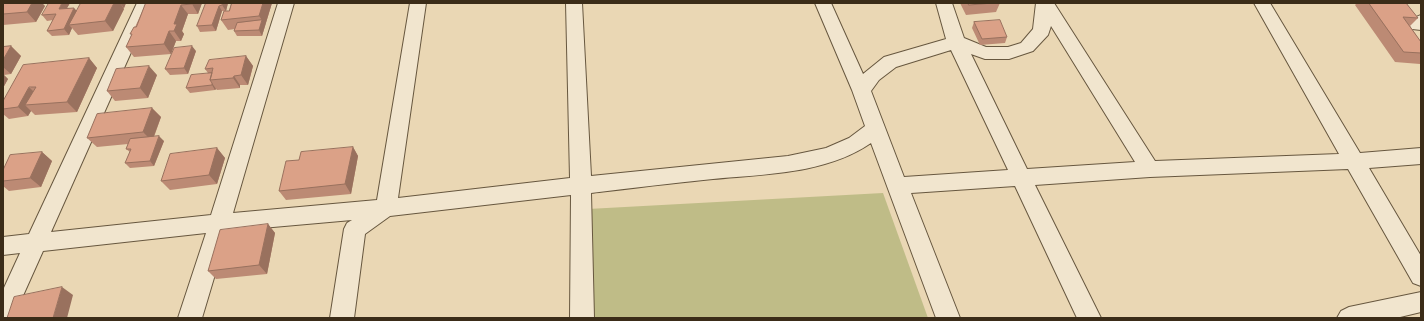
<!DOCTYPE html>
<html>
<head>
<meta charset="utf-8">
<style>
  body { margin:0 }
  #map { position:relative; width:1424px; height:321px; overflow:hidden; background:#ead7b4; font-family:"IM FELL Double Pica",serif }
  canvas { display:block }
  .frame { position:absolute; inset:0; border:4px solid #3b2c18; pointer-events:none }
</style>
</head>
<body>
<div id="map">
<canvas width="1424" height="321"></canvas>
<div class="frame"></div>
</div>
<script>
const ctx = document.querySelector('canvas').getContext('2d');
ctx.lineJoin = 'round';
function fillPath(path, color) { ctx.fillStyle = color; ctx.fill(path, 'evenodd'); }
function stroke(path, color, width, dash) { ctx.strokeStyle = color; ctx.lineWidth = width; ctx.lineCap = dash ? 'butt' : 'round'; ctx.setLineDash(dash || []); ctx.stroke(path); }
const green = new Path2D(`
  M883 193 928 318H594L588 209Z`);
const minor = new Path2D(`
  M137 3H153L51 232 211 215 278 3H294L233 213 377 200 410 3H426L398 198 570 178 566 3H582L591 176 788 156 826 148 849 138 865 126 852 90 815 3H831L863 74 884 57 946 39 936 3H952L964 38 986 47H1008L1021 43 1033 29 1036 3H1054L1155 161 1339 154 1254 3H1270L1360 153 1421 148V164L1369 168 1421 256V286L1413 283 1348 169 1150 177 1035 185 1101 318H1077L1015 186 911 193 960 318H936L871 143C826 174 765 174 713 179 672 183 632 188 591 193L594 318H570L571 195 390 216 365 234 354 318H330L344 229 347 223 352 220 228 231 202 318H178L206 233 43 251 13 318H3V290L20 253 3 255V237L29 234ZM1051 26 1135 162 1027 169 971 54 985 59H1009L1033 51 1048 35ZM951 50 1008 170 904 177 871 91 879 80 896 67Z
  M1421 15V30L1412 29 1409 25C1413 19 1415 17 1421 15Z
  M1421 292V312L1396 318H1337L1341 311 1349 307Z`);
const wall = new Path2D(`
  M3 3H42L45 6 36 22 3 25Z
  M70 3 67 8 77 11 81 3H126L124 8H123L124 9 113 31 78 35 72 28 69 35 52 36 47 31 53 20 47 21 42 15Z
  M146 3H202L198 14H188L182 31 184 34 181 41H176L171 54 134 57 126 47Z
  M206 3H228L226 11H222L216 31 200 32 197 26Z
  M231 3H272L262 36H237L234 31 235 29 228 30 221 20 229 11 231 4Z
  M960 3H1000L996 12 966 15Z
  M1357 3H1406L1418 18 1410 26 1421 42V63L1420 64 1395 62 1355 5Z
  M974 22 1007 37 1005 43 980 45 972 28Z
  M11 46 21 56 11 74 4 75 8 79 3 88V47Z
  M196 51 188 74 170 75 165 69Z
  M246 56 253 66 248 85H240V88L217 90 216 89 215 90 190 93 186 88 208 73 205 69Z
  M89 58 97 68 77 112 35 115 31 111 28 116 9 119 3 114V101Z
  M157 75 148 98 115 101 107 91Z
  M152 108 161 117 154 137 164 141 154 166 130 168 125 163 130 152 126 149 128 144 97 147 87 138Z
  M353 147 358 156 351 194 286 200 279 191 299 160Z
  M217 148 225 158 217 184 170 190 161 181Z
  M42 152 52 161 41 187 9 191 3 186V170Z
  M268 224 275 233 267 274 216 279 208 271Z`);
const shadedWall = new Path2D(`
  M32 3H42L45 6 36 22 27 12Z
  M62 3H70L63 15 59 9Z
  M114 3H120L124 9 113 31 105 21Z
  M120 3H126L124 8Z
  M192 3H202L198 14 192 4Z
  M223 3H228L226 11 222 5Z
  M263 3H272L262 36 259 30 262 20 259 16Z
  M181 5 188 14 182 31 184 34 181 41 174 31V24Z
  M219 6 222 11 216 31 212 25Z
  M74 8 79 13 69 25 72 28 69 35 64 29Z
  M169 31 176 41 171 54 164 44Z
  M11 46 21 56 11 74 3 67V60Z
  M192 46 196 51 188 74 184 68Z
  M246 56 253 66 248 85 241 75Z
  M89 58 97 68 77 112 67 102Z
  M149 66 157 75 148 98 140 88Z
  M3 74 8 79 3 88Z
  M234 76 240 85V88L233 78Z
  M212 83 216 89 215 90 212 85Z
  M29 87 39 97 25 105 31 111 28 116 18 107Z
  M152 108 161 117 152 141 143 132Z
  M159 136 164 141 154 166 150 161Z
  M353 147 358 156 351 194 345 184Z
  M217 148 225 158 217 184 209 175Z
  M42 152 52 161 41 187 30 178Z
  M268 224 275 233 267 274 259 265Z
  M62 287 73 295 67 318H53Z`);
const building = new Path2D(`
  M3 3H32L27 12 3 14Z
  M49 3H62L59 9 74 8 64 29 47 31 56 14 42 15Z
  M81 3H114L105 21 69 25Z
  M146 3H192V4L181 5 174 24H177L174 31H169L164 44 126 47 132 34H130L134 27H136Z
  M206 3H223L222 5 219 6 212 25 197 26Z
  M232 3H263L259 16 221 20 224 11H229Z
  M968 3H993L969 5Z
  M1369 3H1406L1418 18 1403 17 1421 42V53L1404 52Z
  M262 20 259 30 234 31 237 23Z
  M1000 20 1007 37 982 39 974 22Z
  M11 46 3 60V47Z
  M192 46 184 68 165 69 174 48Z
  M246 56 241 75 234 76 233 78 210 80 213 68 205 69 209 60Z
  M89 58 67 102 25 105 36 87H29L18 107 3 109V101L23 65Z
  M149 66 140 88 107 91 116 69Z
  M212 73 210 80 212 83V85L186 88 191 75Z
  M152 108 143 132 87 138 97 114Z
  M159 136 150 161 125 163 131 149H126L130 139Z
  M353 147 345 184 279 191 286 161 299 160 301 152Z
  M217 148 209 175 161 181 170 154Z
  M42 152 30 178 3 181V170L10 155Z
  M268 224 259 265 208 271 220 230Z
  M62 287 53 318H7L14 297Z`);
fillPath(green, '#bfbc87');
stroke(minor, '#67573f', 2);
fillPath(minor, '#f1e5ce');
fillPath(wall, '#bc8a74');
fillPath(shadedWall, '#99715e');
fillPath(building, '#dba187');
stroke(building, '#99715e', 1);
</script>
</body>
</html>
